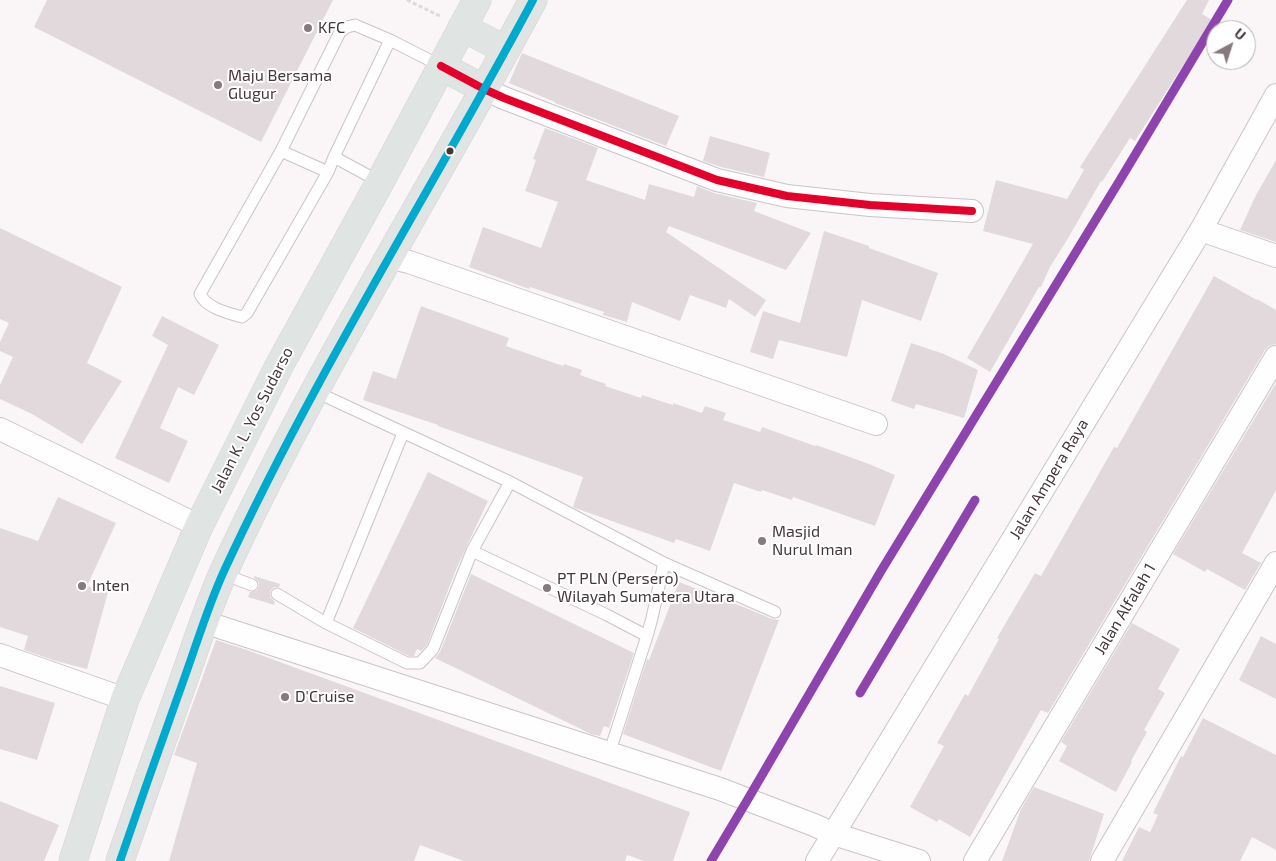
<!DOCTYPE html>
<html>
<head>
<meta charset="utf-8">
<style>
  body { margin:0 }
  #map { position:relative; width:1276px; height:861px; overflow:hidden; background:#faf6f8; font-family:"Exo 2",sans-serif }
  canvas { display:block }
  .north { position:absolute; left:1206px; top:20px; width:50px; height:50px; box-sizing:border-box; background:#fff; border:1px solid #b5afb2; border-radius:50%; rotate:40deg; font-size:14px; font-weight:700; line-height:20px; text-align:center; color:#46373e }
  .north::after { content:''; display:block; margin:auto; width:18px; height:22px; background:#857a7f; clip-path:polygon(50% 0,100% 100%,50% 72%,0 100%) }
</style>
</head>
<body>
<div id="map">
<canvas width="1276" height="861"></canvas>
<div class="north">U</div>
</div>
<script>
const ctx = document.querySelector('canvas').getContext('2d');
ctx.lineJoin = 'round';
function fillPath(path, color) { ctx.fillStyle = color; ctx.fill(path, 'evenodd'); }
function stroke(path, color, width, dash) { ctx.strokeStyle = color; ctx.lineWidth = width; ctx.lineCap = dash ? 'butt' : 'round'; ctx.setLineDash(dash || []); ctx.stroke(path); }
function drawText(font, color, halo, rows, align = 'center') {
  ctx.font = font + ' "Exo 2",sans-serif'; ctx.lineWidth = 4; ctx.setLineDash([]); ctx.textBaseline = 'middle'; ctx.strokeStyle = halo; ctx.fillStyle = color; for (const [text, x, y, turn = 0] of rows) {
    ctx.save(); ctx.translate(x, y); ctx.rotate((+turn || 0) * Math.PI / 180); ctx.textAlign = isNaN(turn) ? turn : align; if (halo) ctx.strokeText(text, 0, 0); ctx.fillText(text, 0, 0); ctx.restore();
  }
}
const building = new Path2D(`
  M47 0H333L261 142 34 27Z
  M1187 0H1209L1202 14 1212 20 1135 141 1130 138 1102 182 1101 181 1067 240 1050 267 1041 287H1039L990 372 967 358 1033 244 983 231 996 180 1067 199 1084 170 1080 167Z
  M522 53 679 116 666 146 555 103V102L509 83Z
  M545 128 598 148 586 180 645 200 649 184 694 197 697 186 714 193 757 203 754 211 811 233 786 270 669 226 666 232 766 300 755 317 729 299 726 308 690 295 680 321 632 302 627 322 603 315 604 312 530 287 529 289 469 267 483 227 541 248 558 202 525 191 536 160 533 159Z
  M710 136 770 153 764 177 721 167 703 161Z
  M1276 160V242L1240 230 1255 197Z
  M0 228 122 287 87 363 122 381 82 444 32 414 0 399V385L13 357 0 351V342L9 323 0 319Z
  M824 231 869 246V248L938 273 921 321 862 300 847 357 779 340 773 359 750 352 763 311 800 323Z
  M1214 276 1257 300V299L1276 310V344L1269 346 1265 350 1048 713 1041 710 970 837 939 819 937 822 910 807 944 746 937 743 965 694 968 696 999 639 997 638 1035 573 1041 576 1114 447 1117 448Z
  M421 306 509 338 506 346 563 366 564 364 582 370 580 375 606 384 605 386 641 398 642 395 673 405V403L702 413 705 406 726 413 723 420 760 432 762 427 815 446 816 445 833 451 869 464 895 475 875 526 793 497 792 500 762 490 761 492 734 483 710 551 676 539 674 543 575 508 573 507 583 477 438 426V425L363 400 373 371 396 379Z
  M162 316 219 345 194 395 178 387 160 428 188 441 169 483 115 458 168 345 152 336Z
  M911 343 944 354 978 370 964 418 916 404 914 409 891 401Z
  M1276 383V490L1242 553 1261 563 1245 590 1207 569 1205 572 1173 554Z
  M428 472 488 501 457 567 427 645 421 651 417 649 414 656H409L353 628Z
  M58 497 116 523 87 586 108 592 87 669 56 661 24 650 28 636 0 627V528L38 541Z
  M471 574 634 653 609 728 604 726 600 736 591 734 435 658 440 652Z
  M254 576 280 584 279 587H274L270 591V597L275 602 274 605 248 597 250 592 256 591 259 587V583L257 580 254 578Z
  M679 582 746 608 772 619 779 620 721 771 623 734 647 659 649 660Z
  M1132 623 1180 649 1158 689 1165 693 1144 730 1147 732 1131 761 1132 762 1116 792 1059 761 1067 746 1061 742Z
  M1261 636 1276 644V699L1239 680Z
  M216 640 247 650 690 812 673 861H644L627 855 625 861H464L420 845 414 861H169L197 763 174 755Z
  M0 686 55 703 37 760 0 749Z
  M1203 718 1276 755V850L1252 837 1240 861H1122L1139 827 1150 832 1158 815 1153 813 1181 756 1183 757Z
  M1034 787 1104 814 1089 861H1002L1021 809Z
  M0 801 59 825 44 861H0Z`);
const path = new Path2D(`
  M407 0 440 16`);
const lane = new Path2D(`
  M281 151 328 172
  M334 157 328 172 247 313 242 317C228 313 206 308 200 294L281 151 340 32 347 27 355 25 390 40
  M381 180 369 176 334 157 390 40 441 66
  M314 391 510 482 664 563 775 612
  M472 551 607 615 647 636 652 618 664 563
  M223 574 252 585
  M277 594 326 623 403 433
  M326 623 407 663H420L433 649 472 551 510 482
  M609 754 647 636`);
const street = new Path2D(`
  M484 89 504 98 717 180 787 196 870 205 972 211
  M1201 230 1276 256
  M388 257 409 262 876 424
  M0 429 199 526
  M204 622 720 789 814 825 834 834 919 861
  M0 655 125 699
  M817 861 1201 230 1276 95
  M975 861 1276 357
  M1102 861 1276 563`);
const primary = new Path2D(`
  M462 27 506 50
  M441 66 484 89
  M73 861 125 699 199 526 279 366 381 180 477 0
  M120 861C141 800 162 740 184 679 197 643 208 606 224 571 315 374 431 191 533 0`);
const bus1 = new Path2D(`
  M441 66 484 89 504 98 717 180 787 196 870 205 972 211`);
const bus2 = new Path2D(`
  M120 861C141 800 162 740 184 679 197 643 208 606 224 571 315 374 431 191 533 0`);
const rail1 = new Path2D(`
  M860 693 975 500
  M711 861 748 799 881 571 1120 180 1228 0`);
const markers = [
  [308,28,5,"#857a7f"],
  [218,85,5,"#857a7f"],
  [450,151,4.5,"#46373e"],
  [762,541,5,"#857a7f"],
  [82,586,5,"#857a7f"],
  [547,588,5,"#857a7f"],
  [285,697,5,"#857a7f"]
];
const poiNames = [
  ["KFC",318,28],
  ["Maju Bersama",228,76],
  ["Glugur",228,94],
  ["Masjid",772,532],
  ["Nurul Iman",772,550],
  ["PT PLN (Persero)",557,579],
  ["Wilayah Sumatera Utara",557,597],
  ["Inten",92,586],
  ["D'Cruise",295,697]
];
const streetNames = [
  ["Jalan K. L. Yos Sudarso",252,420,-63],
  ["Jalan Ampera Raya",1049,479,-59],
  ["Jalan Alfalah 1",1125,609,-59]
];
fillPath(building, '#e2d9dd');
stroke(lane, '#ccc3c8', 13);
stroke(street, '#ccc3c8', 24);
stroke(primary, '#d5d0d2', 29);
stroke(path, '#dbd9d9', 3, [4, 2.5]);
stroke(lane, '#fefefe', 11);
stroke(street, '#fefefe', 22);
stroke(primary, '#e0e5e3', 28);
stroke(bus1, '#e4002b', 8);
stroke(bus2, '#00a9ce', 8);
stroke(rail1, '#8e44ad', 9);
for (const [x, y, r, color] of markers) { const dot = new Path2D(); dot.arc(x, y, r, 0, 2 * Math.PI); ctx.fillStyle = color; ctx.fill(dot); stroke(dot, '#fff', 2); }
drawText('16px', '#46373e', '#fff', poiNames, 'left');
drawText('16px', '#46373e', '#fff', streetNames);
</script>
</body>
</html>
